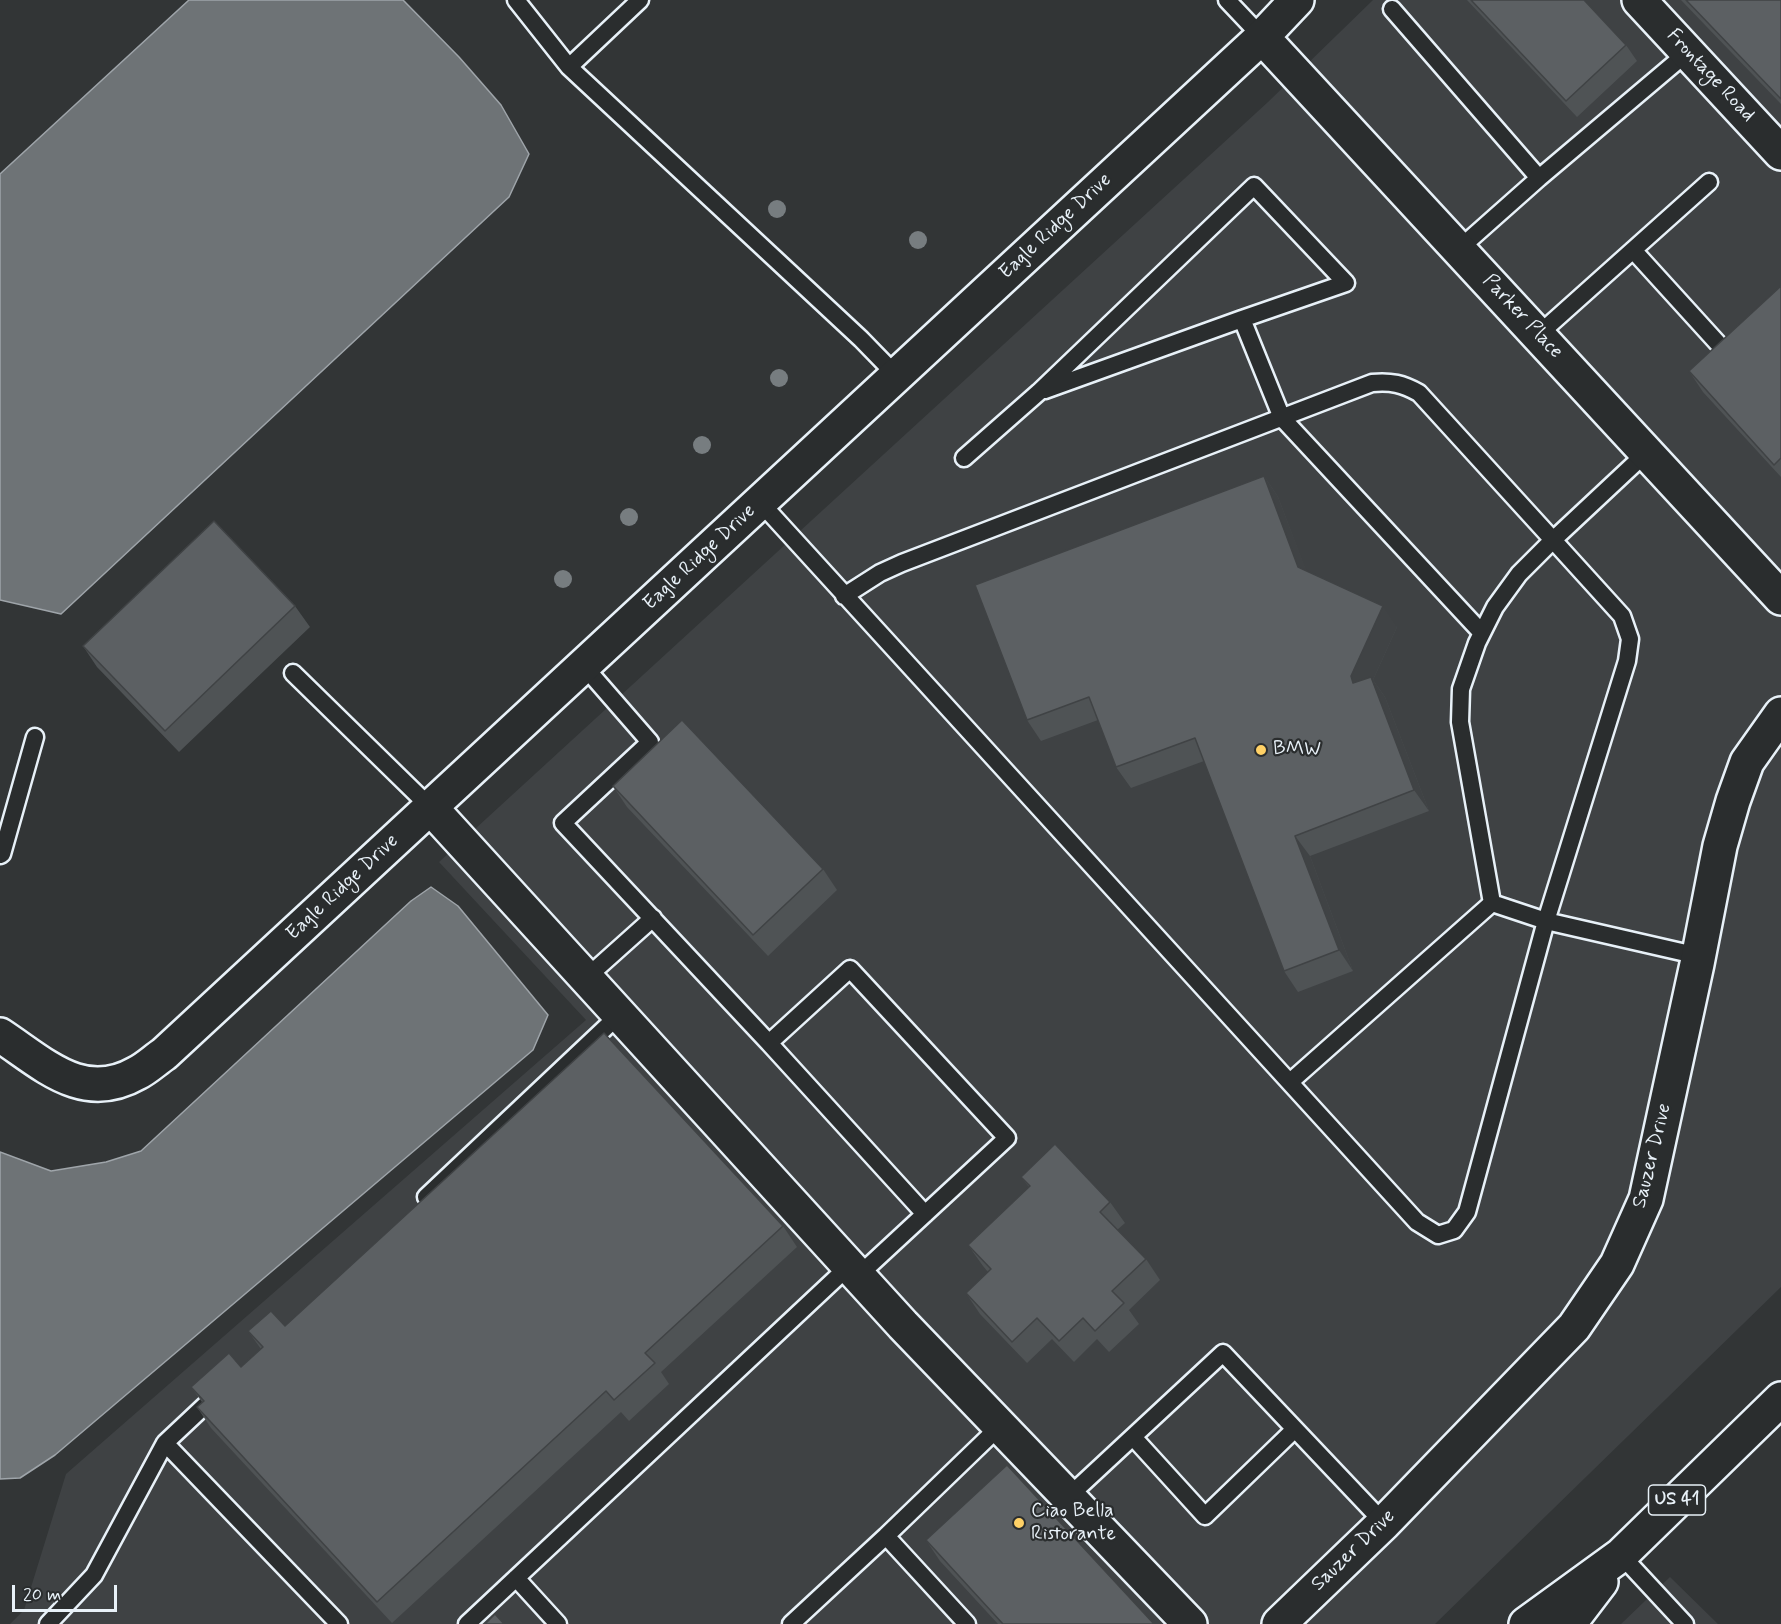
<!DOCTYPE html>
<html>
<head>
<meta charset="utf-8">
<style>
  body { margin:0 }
  #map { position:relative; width:1781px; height:1624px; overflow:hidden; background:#323536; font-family:Mynerve,sans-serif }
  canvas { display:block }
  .scale { position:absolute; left:12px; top:1585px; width:105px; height:27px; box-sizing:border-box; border:3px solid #e8f1f8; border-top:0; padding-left:8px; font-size:18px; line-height:21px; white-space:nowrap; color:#e8f1f8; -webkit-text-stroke:4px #2a2d2e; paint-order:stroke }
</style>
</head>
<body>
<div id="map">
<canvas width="1781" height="1624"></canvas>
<div class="scale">20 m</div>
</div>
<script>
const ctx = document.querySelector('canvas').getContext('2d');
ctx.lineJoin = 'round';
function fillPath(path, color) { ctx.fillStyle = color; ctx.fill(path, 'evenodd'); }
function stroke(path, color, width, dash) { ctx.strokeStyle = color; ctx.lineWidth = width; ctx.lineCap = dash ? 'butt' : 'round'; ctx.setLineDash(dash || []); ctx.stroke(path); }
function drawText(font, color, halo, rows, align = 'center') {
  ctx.font = font + ' Mynerve,sans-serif'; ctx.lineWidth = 4.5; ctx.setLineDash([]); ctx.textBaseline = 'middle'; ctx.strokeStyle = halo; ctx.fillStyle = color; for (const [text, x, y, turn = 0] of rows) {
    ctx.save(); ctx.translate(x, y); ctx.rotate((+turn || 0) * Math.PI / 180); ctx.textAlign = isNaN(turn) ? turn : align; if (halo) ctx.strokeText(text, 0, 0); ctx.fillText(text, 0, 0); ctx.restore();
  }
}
const built = new Path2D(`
  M1373 0H1781V1287L1435 1624H10L24 1610 66 1474 586 1020 439 862 1268 102Z
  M1670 1577 1718 1624H1621Z`);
const water = new Path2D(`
  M189 0H403L459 57 501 105 529 154 509 197 61 614 0 600V174Z
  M431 887 458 906 548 1015 533 1050 55 1455 20 1478 0 1479V1152L51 1171 106 1162 141 1151 411 901Z`);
const service = new Path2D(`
  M516 0 569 67
  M640 0 569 67 861 339 896 375
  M1227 0 1262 37
  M1392 9 1539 178 1688 52
  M1459 249 1539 178
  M1633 250 1733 360
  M1538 335 1709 182
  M1045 390 1242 319
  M964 458 1039 392 1254 186 1346 283 1242 319 1282 418 1482 633
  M760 502 1417 1222 1438 1235 1454 1230 1467 1212 1546 921 1699 956
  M844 596 880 573 902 563 1372 383C1391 381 1403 384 1419 393L1553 540 1646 453
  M583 665 650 742 563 823 769 1043 850 969 1007 1138 858 1276
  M293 673 430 807
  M0 855 2 854 35 737
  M586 978 653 918
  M769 1043 925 1214
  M1290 1082 1492 903 1460 722 1461 689 1477 643 1495 607 1519 574 1553 540 1622 616 1630 639 1627 661 1546 921 1492 903
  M426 1197 620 1014
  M215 1396 165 1443 339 1624
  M1133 1437 1205 1516 1295 1429
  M1068 1497 1223 1353 1384 1523
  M1621 1555 1685 1624
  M516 1578 558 1624
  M48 1624 94 1575 165 1443
  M467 1624 849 1266
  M791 1624 886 1536
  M967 1624 886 1536 1000 1426`);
const minor = new Path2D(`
  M1639 0 1781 153
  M1262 37 1781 598
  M430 807 903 1325 1190 1624
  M0 1035C44 1064 83 1104 137 1073 147 1068 155 1060 164 1054L1262 37 1297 0
  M1279 1624 1384 1523 1574 1327 1617 1264 1646 1199 1697 964 1720 846 1733 801 1747 762 1781 714`);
const trunk = new Path2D(`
  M1526 1624 1621 1555 1781 1399
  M1569 1624 1601 1582`);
const trees = [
  [777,209],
  [918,240],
  [779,378],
  [702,445],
  [629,517],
  [563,579]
];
const wall = new Path2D(`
  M1467 0H1584L1626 45 1637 61 1577 117Z
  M1681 0H1781V104Z
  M1781 286V477L1703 392 1689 371Z
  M1264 476 1278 497 1306 571 1397 627 1373 680 1385 697 1429 811 1310 856 1353 971 1298 992 1284 971 1204 761 1131 788 1116 767 1098 720 1041 741 1027 720Z
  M295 606 310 627 179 752 97 667 83 646Z
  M613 786 823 869 837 890 768 956 627 807Z
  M1021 1177 1110 1202 1125 1223 1117 1230 1146 1259 1160 1280 1129 1310 1139 1324 1109 1352 1097 1339 1074 1362 1052 1339 1027 1363 980 1314 966 1293 988 1272 983 1266 968 1245 1029 1187Z
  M783 1226 797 1247 661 1372 669 1384 629 1421 621 1412 392 1623 211 1428 197 1407 202 1402 191 1387 241 1367 261 1349 248 1331 285 1326Z
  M926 1540 1154 1624H998L940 1561Z`);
const shadedWall = new Path2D(`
  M1264 476 1278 497 1313 588 1298 567Z
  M1383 606 1397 627 1373 680 1385 697 1429 811 1414 790 1353 683 1351 676Z
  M1295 836 1310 856 1353 971 1339 950Z`);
const building = new Path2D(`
  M1471 0H1584L1626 45 1566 101Z
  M1686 0H1781V99Z
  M1781 286V458L1774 465 1689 371Z
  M1264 476 1298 567 1383 606 1351 676 1353 683 1371 677 1414 790 1295 836 1339 950 1284 971 1195 738 1116 767 1089 697 1027 720 975 585Z
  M214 521 295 606 165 731 83 646Z
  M682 720 823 869 753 935 613 786Z
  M604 1033 783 1226 645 1353 655 1363 614 1400 606 1391 377 1602 197 1407 204 1401 191 1387 229 1353 241 1367 263 1347 248 1331 271 1311 285 1326Z
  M1055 1144 1110 1202 1100 1212 1146 1259 1112 1291 1124 1303 1095 1331 1083 1318 1059 1341 1037 1318 1012 1342 966 1293 991 1269 968 1245 1030 1186 1021 1177Z
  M1007 1465 1154 1624H1003L926 1540Z
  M495 1614 504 1624H485Z`);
const markers = [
  [1261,750,6,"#ffd166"],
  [1019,1523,6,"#ffd166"]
];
const shields = [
  [1677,1500,57]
];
const shieldNames = [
  ["US 41",1677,1500]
];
const streetNames = [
  ["Frontage Road",1710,76,47],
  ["Eagle Ridge Drive",1056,227,-43],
  ["Parker Place",1522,317,47],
  ["Eagle Ridge Drive",700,558,-43],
  ["Eagle Ridge Drive",343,888,-43],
  ["Sauzer Drive",1653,1156,-76],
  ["Sauzer Drive",1354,1551,-44]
];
const poiNames = [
  ["BMW",1273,750],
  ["Ciao Bella",1031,1512],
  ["Ristorante",1031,1535]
];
fillPath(built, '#3f4244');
fillPath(water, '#6e7376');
stroke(water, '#9fa5aa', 1.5);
stroke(service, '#e8f1f8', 21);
stroke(minor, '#e8f1f8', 38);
stroke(trunk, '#e8f1f8', 38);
stroke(service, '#2a2d2e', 16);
stroke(minor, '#2a2d2e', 33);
stroke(trunk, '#2a2d2e', 33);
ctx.fillStyle = '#777d80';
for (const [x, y] of trees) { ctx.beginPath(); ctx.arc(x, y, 9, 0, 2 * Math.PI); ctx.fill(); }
fillPath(wall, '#4f5355');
fillPath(shadedWall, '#404345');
fillPath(building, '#5c6063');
stroke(building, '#404345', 1.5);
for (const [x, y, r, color] of markers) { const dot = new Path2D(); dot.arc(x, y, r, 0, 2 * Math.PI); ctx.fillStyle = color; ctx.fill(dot); stroke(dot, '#2a2d2e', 2); }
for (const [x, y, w] of shields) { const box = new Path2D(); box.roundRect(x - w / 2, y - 15, w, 30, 4.5); ctx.fillStyle = '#2a2d2e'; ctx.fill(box); stroke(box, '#e8f1f8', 1.5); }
drawText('bold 18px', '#e8f1f8', null, shieldNames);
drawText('20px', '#e8f1f8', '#2a2d2e', streetNames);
drawText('20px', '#e8f1f8', '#2a2d2e', poiNames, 'left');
</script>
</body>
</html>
